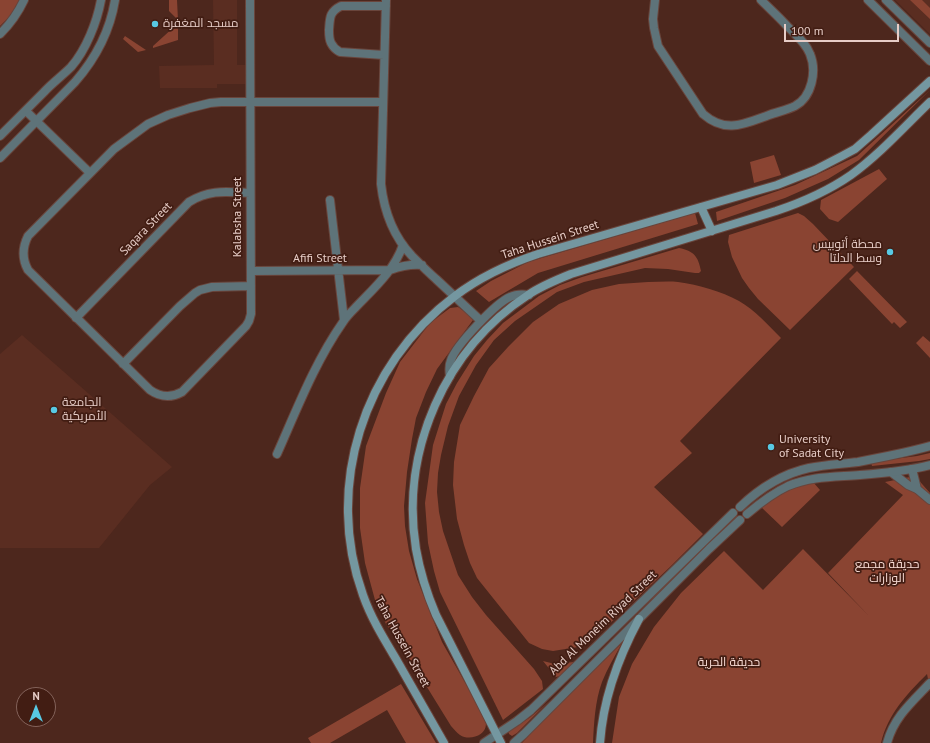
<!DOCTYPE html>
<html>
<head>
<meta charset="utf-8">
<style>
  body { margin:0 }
  #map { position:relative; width:930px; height:743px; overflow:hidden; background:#4d271d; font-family:"PT Sans",sans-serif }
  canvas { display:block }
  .north { position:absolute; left:16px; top:687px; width:40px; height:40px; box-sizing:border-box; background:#421d13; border:1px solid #84635b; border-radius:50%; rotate:0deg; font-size:11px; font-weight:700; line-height:16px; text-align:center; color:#e7cdc7 }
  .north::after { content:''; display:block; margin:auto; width:14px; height:18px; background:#58c9e3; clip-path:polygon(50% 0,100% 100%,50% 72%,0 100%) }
  .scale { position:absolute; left:784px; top:24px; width:115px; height:18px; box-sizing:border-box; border:2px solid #e7cdc7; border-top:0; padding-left:5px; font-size:12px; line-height:14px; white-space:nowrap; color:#e7cdc7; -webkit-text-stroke:3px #421d13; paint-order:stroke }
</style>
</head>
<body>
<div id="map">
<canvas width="930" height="743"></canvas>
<div class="north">N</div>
<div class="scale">100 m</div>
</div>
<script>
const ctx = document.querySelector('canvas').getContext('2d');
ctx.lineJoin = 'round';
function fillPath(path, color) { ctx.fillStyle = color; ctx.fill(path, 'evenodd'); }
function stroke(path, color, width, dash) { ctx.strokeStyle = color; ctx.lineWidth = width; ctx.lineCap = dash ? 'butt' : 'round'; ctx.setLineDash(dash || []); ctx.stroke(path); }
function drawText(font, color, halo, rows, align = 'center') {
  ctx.font = font + ' "PT Sans",Cairo,sans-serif'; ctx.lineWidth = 3.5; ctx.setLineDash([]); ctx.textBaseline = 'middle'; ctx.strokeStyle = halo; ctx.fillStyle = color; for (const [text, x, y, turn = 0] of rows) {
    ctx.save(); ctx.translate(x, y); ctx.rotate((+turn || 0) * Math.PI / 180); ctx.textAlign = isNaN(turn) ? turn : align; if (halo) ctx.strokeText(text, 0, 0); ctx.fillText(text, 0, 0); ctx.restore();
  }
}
const built = new Path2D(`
  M213 0H237V65H248V84H217V88H160L159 66 214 65Z
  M895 0H930V34Z
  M22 335 172 467 150 485 99 548H0V354Z`);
const green = new Path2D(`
  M0 0H21L17 9 0 26Z
  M169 0H177L178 20 169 11Z
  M910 0H922L930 8V19Z
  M175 26H178V40L153 48V46Z
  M125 36 146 50 138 52 123 39Z
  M930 90 859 160 828 179 785 198 717 221 716 212 795 185 857 156Z
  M774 155 781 175 754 183 750 162Z
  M879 169 887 179 838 222 829 219 820 209 821 200Z
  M695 213 698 224 538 273 489 302 476 291 491 281 528 262Z
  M798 213 804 216 813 224 854 267 790 330 758 299 749 288 742 278 732 257 728 242 729 235Z
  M679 248C694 251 698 256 701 271L699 273H695L668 269 645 268 584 282 557 292 515 321 494 340 476 365 459 396 448 426 441 455 438 473 437 492 439 512 443 531 458 575 472 597 486 615 534 669 542 681 543 689 503 720 440 592 434 571 428 543 425 503 433 445 446 404 457 383 474 356 487 340 503 323 539 296 560 285 582 277Z
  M857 271 907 322 900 328 894 322 892 324 849 279Z
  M648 282C658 282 668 281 678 282 699 285 721 291 739 301 755 310 768 325 781 338L680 441 692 453 654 487 703 534 670 567 589 643 578 647 553 651 542 649 529 643 477 578 470 563 464 545 457 519 453 485 454 462 460 425 474 396 489 368 508 347 533 322 559 304 592 290 619 284Z
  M458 307 470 315 473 320 437 369 426 392 416 418 412 439 407 472 404 506 405 526 409 551 417 579 442 642 483 714C484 717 486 721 486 724 486 736 469 741 460 735 457 733 454 729 451 726L401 645 386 624 375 600 365 563 360 528V488L366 446 386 393 400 362 430 323 450 308Z
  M923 336 930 342V358L916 343Z
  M930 453V459L919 461 872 466 871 462 917 456Z
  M915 476 930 493V683L929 684 927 674C906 695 888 714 881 743H612L619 697 632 664 654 627 681 593 724 551 763 590 803 549 869 616 828 573 903 495 885 482Z
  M813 482 820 490 782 527 761 507 778 493 803 484Z
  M622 643C615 656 607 669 602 682 595 701 594 723 593 743H522C553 708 588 676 622 643Z
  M543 661 555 664 574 662 560 676 556 677Z
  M401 684 436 743H406L387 710 330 743H311L308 738Z
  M550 700 517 733 512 736 509 734 508 730C525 723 537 712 550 700Z`);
const minor = new Path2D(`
  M250 0C250 105 250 210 251 314L249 321 246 326 182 392C171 398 160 397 150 390L28 270C22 259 22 248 28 236L114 149 148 124 168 115 190 108 210 103 221 102H383
  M386 0 381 184C384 211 393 236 412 256 420 264 428 272 436 279 451 293 466 307 481 321
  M655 0 653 19 654 28 658 46 703 114C726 134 744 124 769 115 777 112 787 110 795 106 812 97 817 71 810 54 806 43 796 35 787 26 779 17 770 9 761 0
  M0 34C10 24 18 13 24 0
  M384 55 340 52C336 50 333 47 331 43 329 39 329 35 329 30 330 18 329 12 341 6H386
  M26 111 90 173
  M330 200 344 320
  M251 271 390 270C401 266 410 264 422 265
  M76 318 189 202C210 189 227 192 250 193
  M123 364 180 306 195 293 200 290 212 287 251 286
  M450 376C449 370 449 365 451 360 456 345 496 303 510 297 516 294 523 294 529 295
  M277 454C297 409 315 362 343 322 346 317 351 312 355 308 373 289 394 271 403 245
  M912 469 917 489
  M891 472 908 485 917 489 930 500
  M887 743C894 717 912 702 930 683`);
const tertiary = new Path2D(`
  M868 0 930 61
  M886 0 930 43
  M0 136C15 121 29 107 44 92 52 83 62 76 71 67 86 50 97 22 101 0
  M0 158 75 82C95 59 110 31 115 0
  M740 507C760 488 782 474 809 468 825 465 842 464 858 462 868 460 878 458 888 456 902 453 916 450 930 446
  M747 514C760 503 773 493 788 486 811 476 835 477 860 475 884 473 907 471 930 465
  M484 743 517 721 531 710 733 513
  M514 743 524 734 709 549 740 520`);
const secondary = new Path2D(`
  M701 207 712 231
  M444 743C428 715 412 687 396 659 384 639 371 618 363 595 324 487 363 365 455 296 480 277 508 264 538 254L777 185 815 170 842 156 855 149 871 135 930 81
  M501 743 436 615C427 594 420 572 416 549 400 451 445 349 528 295 541 286 556 280 571 274L776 211C803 202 828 191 851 175 880 154 904 127 930 102
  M600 743C603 699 618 658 639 619`);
const markers = [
  [155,24,4,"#58c9e3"],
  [890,252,4,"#58c9e3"],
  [54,410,4,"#58c9e3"],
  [771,447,4,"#58c9e3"]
];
const poiNames = [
  ["مسجد المغفرة",163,24],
  ["محطة أتوبيس",882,245,"right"],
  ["وسط الدلتا",882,259,"right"],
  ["الجامعة",62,403],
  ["الأمريكية",62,417],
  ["University",779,440],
  ["of Sadat City",779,454]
];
const streetNames = [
  ["Kalabsha Street",238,217,-90],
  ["Saqara Street",146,229,-46],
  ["Taha Hussein Street",550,240,-18],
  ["Afifi Street",320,259],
  ["Abd Al Moneim Riyad Street",603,623,-44],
  ["Taha Hussein Street",402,642,61]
];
const parkNames = [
  ["حديقة مجمع",887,565],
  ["الوزارات",887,579],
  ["حديقة الحرية",729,663]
];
fillPath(built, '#5a2d21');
fillPath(green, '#8a4432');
stroke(minor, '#69453c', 10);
stroke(tertiary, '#69453c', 10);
stroke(secondary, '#69453c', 10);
stroke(minor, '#5e7379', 8);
stroke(tertiary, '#5e7379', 8);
stroke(secondary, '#7497a0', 8);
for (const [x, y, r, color] of markers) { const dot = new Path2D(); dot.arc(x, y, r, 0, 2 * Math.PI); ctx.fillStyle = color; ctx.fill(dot); stroke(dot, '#421d13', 1.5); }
drawText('12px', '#e7cdc7', '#421d13', poiNames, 'left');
drawText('12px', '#e7cdc7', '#421d13', streetNames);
drawText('12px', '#faddd6', '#421d13', parkNames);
</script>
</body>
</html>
